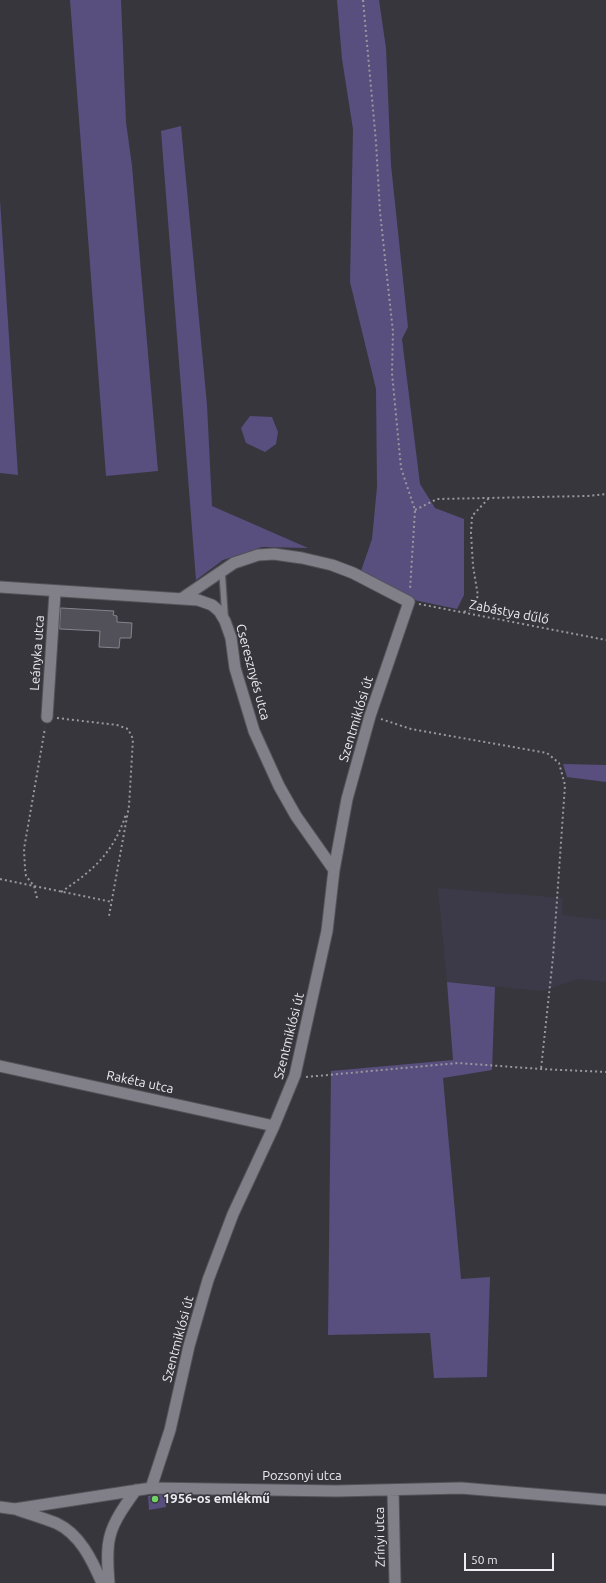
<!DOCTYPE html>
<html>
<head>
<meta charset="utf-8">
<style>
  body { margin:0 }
  #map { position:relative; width:606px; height:1583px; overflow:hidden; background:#37363d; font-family:Ubuntu,sans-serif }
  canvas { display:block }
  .scale { position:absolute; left:464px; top:1553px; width:90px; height:18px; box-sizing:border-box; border:2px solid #ececf1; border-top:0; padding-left:5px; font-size:12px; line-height:14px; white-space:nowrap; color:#ececf1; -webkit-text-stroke:3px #37363d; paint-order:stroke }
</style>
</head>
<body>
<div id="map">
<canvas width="606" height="1583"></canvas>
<div class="scale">50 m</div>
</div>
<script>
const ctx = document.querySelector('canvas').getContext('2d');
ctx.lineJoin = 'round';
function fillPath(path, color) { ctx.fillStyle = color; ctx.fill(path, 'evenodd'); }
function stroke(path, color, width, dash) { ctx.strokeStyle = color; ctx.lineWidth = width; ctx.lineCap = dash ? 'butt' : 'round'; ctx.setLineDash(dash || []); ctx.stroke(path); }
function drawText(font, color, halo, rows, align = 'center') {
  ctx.font = font + ' Ubuntu,sans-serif'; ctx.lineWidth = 3; ctx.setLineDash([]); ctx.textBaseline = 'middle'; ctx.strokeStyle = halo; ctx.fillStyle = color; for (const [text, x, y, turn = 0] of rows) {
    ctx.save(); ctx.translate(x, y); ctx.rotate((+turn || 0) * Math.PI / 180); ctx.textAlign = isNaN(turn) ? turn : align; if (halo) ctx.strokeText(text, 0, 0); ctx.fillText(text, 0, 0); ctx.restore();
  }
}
const built = new Path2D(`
  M438 888 563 898 562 915 606 920V982L578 979 543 991 447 982Z`);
const green = new Path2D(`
  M70 0H121L126 122 132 166 158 471 106 476Z
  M337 0H379L386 48 391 165 408 327 402 339 420 484 435 508 464 519V595L457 609 414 600 361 571 372 539 377 487 376 389 350 282 353 129 342 59Z
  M181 126 207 405 212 506 308 548 262 547 223 560 196 580 161 131Z
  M0 200 18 475 0 473Z
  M250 416 272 417 278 432 276 444 265 452 246 443 241 428Z
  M563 764 606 765V782L567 777Z
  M447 982 495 987 492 1070 443 1078 461 1279 490 1277 487 1377 434 1378 430 1333 328 1335 331 1071 453 1060Z
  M165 1494 166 1507 149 1510 148 1496Z`);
const building = new Path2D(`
  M61 608 114 611 113 615 117 616V622L132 623 131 638H120L119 648 99 647 100 631 60 629Z`);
const path = new Path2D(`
  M363 0 376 142 380 212 393 332 392 373 401 468 415 510 410 590
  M415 510 437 499 588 496 606 494
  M419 604 606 640
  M464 612 471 609 478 596 473 566 471 533 472 516 489 498
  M57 718 117 725 128 729 133 739 129 806 109 916
  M381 719 411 729 547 753 559 763 565 785 553 957 541 1069
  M0 879 112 902
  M61 892C94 870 114 852 126 814
  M37 898 34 886 26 876 25 868 24 849 45 728
  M306 1077 458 1063 541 1069 606 1072`);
const lane = new Path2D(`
  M222 571 225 616`);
const street = new Path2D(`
  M0 587 198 600 212 605 219 611 225 621 231 638 235 668 254 731 279 786 296 816 334 870
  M47 717 55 592
  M0 1066 274 1126
  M151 1488 170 1430 189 1346 208 1280 233 1214 274 1126 295 1075 327 931 334 870 347 799 370 716 409 602 353 573 332 565 302 558 274 554 258 555 234 563 181 599
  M393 1490 395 1583
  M0 1507 15 1509 151 1488 336 1491 461 1488 606 1500
  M18 1510C30 1514 43 1518 56 1523 80 1534 92 1560 102 1583
  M109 1583C108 1568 106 1551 110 1536 114 1520 126 1504 136 1490`);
const markers = [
  [155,1499,4,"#6ed360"]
];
const streetNames = [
  ["Zabástya dűlő",509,612,11],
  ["Leányka utca",37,653,-86],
  ["Cseresznyés utca",253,672,75],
  ["Szentmiklósi út",356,719,-73],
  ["Szentmiklósi út",289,1036,-76],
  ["Rakéta utca",140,1082,12],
  ["Szentmiklósi út",178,1339,-75],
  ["Pozsonyi utca",302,1476],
  ["Zrínyi utca",380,1537,-91]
];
const poiNames = [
  ["1956-os emlékmű",163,1499]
];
fillPath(built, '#3c3a48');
fillPath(green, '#584f7e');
fillPath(building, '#525159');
stroke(building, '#85848c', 1);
stroke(lane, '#545359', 8);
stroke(street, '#545359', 13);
stroke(path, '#99989e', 2, [2, 3]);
stroke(lane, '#818089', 5.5);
stroke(street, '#818089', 11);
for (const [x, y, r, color] of markers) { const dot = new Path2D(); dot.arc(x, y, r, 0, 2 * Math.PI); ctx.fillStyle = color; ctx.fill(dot); stroke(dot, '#37363d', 1.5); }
drawText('13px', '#ececf1', '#37363d', streetNames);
drawText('bold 13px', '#ececf1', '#37363d', poiNames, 'left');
</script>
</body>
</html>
